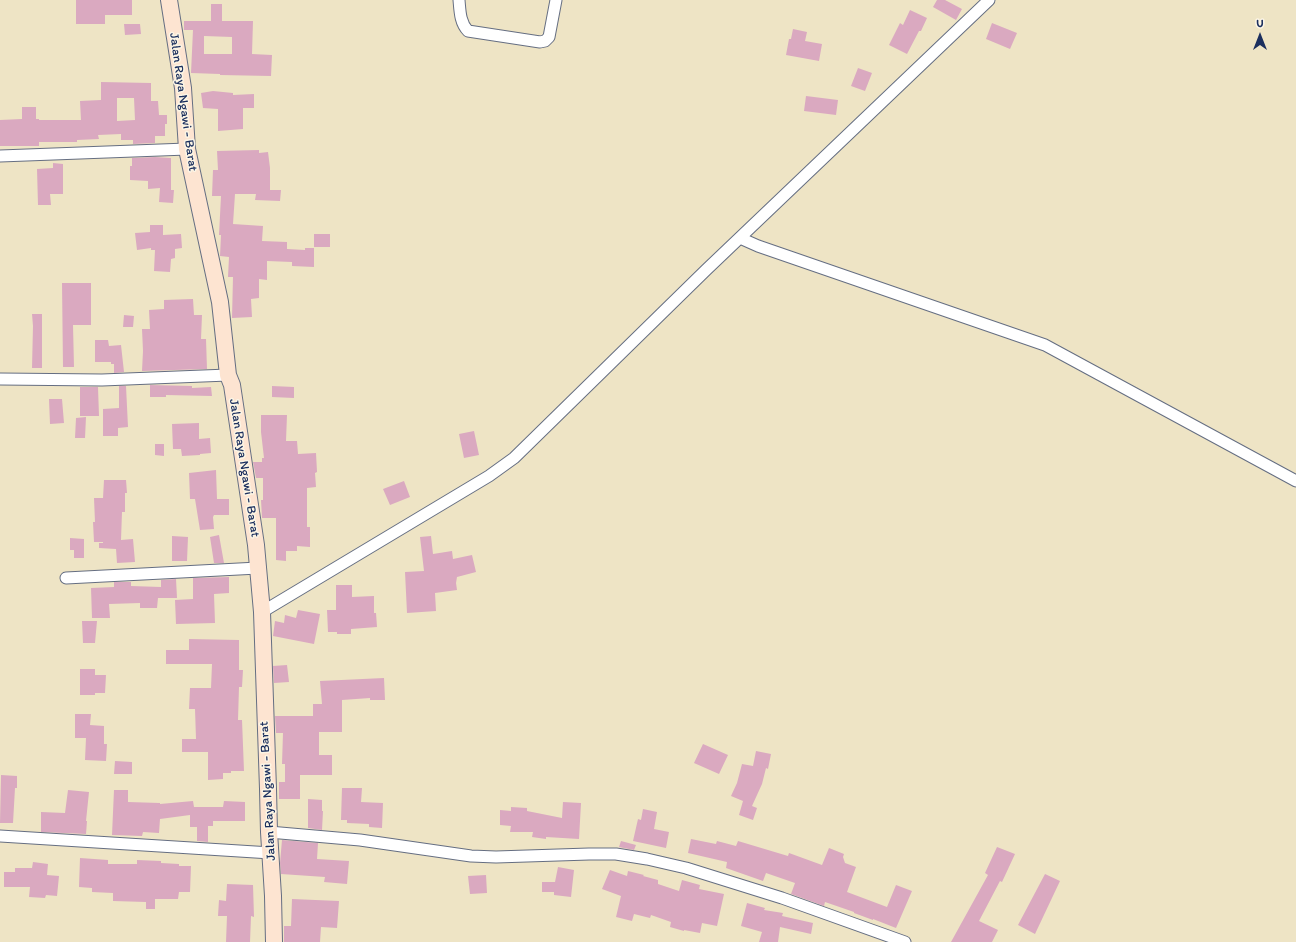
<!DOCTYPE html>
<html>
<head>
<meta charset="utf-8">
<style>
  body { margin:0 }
  #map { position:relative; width:1296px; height:942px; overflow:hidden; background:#eee4c5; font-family:Itim,sans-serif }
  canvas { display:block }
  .north { position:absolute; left:1240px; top:16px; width:40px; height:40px; -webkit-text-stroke:3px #fcf5e5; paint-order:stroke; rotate:0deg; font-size:11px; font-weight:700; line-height:16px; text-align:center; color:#1b2f5e }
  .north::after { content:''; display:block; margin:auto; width:14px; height:18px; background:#1b2f5e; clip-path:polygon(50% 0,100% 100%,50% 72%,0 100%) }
</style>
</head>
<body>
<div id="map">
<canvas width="1296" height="942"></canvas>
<div class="north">U</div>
</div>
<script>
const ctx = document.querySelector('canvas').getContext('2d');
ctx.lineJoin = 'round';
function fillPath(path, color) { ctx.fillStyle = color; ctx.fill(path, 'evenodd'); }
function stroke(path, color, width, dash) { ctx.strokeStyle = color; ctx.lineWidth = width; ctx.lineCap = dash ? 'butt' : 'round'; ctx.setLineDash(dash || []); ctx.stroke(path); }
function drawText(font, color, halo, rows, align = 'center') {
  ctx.font = font + ' Itim,sans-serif'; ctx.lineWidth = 3; ctx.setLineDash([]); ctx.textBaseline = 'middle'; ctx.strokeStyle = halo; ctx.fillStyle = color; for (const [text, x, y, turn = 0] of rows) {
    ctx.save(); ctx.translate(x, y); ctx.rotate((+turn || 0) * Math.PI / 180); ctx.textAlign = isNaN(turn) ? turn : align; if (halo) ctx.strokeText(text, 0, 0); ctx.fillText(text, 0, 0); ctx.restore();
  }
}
const building = new Path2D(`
  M76 0H132V15H105V24H76Z
  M937 0H945L962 9 956 20 933 7Z
  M211 4H222V21H253L252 54 272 55 271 76 220 75V74L191 73 193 30H184V21H211ZM204 36 232 37V54H204Z
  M910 10 927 18 921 31H919L907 54 889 45 900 23 903 25Z
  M992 23 1017 33 1010 49 986 39Z
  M124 24H140L141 34 125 35Z
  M793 29 807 32 805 41 822 44 819 61 786 55 789 39H791Z
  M858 68 872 73 865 91 851 86Z
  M101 82 151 83V101H158L159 115H167V124H165V136H155V143L133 144V140H121V134L98 135 99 139 77 140V142H39V146H0V120L22 119V107H36V119H39V120H81L80 101 101 100ZM117 98H134L135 120 117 121Z
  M213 91 233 93V95L254 94V108H243V129L218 131V109L203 108 201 93Z
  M806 96 838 100 836 115 804 111Z
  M259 150V153L268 152 270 168V190H281L280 201 255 200 256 194H235L233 224 263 226 262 241 287 242V249L305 250V248H314V267L292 266V262L267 261V280L259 279V298L251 299 252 317 232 318 233 277H228L229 257 220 256 221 235H219L221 196H212L213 170H218L217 151Z
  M155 157 171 158V190H174L173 203 159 202 160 188 148 189V181L130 180V166H132V158Z
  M53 163 63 164V194H50L51 205H38L37 169 53 168Z
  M150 225H163V235L181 234 182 248 175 249V258L171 259 170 272 154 271 155 250H151V248L137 250 135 233 150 232Z
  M314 234H330V247H314Z
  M62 283H91V325H73L74 367H63Z
  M193 299 194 315H202L201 339H206L207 369 142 371 143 351 142 329H150L149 310 164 309V300Z
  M32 314H42V368H32L33 326Z
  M124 315 134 316 133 327H123Z
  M95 340H108L109 346 121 345 124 372 114 373V364H111V362H95Z
  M150 385 192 386V388L211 387 212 396 166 395V397H150Z
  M119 386H126L128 427 118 428V436H103V409L119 408Z
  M272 386 294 387V398L272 397Z
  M80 387H98L99 416H80Z
  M49 399H62L64 423 50 424Z
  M261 415H287L286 441H297L298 454 316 453 317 472 315 473 316 487 307 488V527H310V547L297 546V551H286V561L276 560V518H262L261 500H263V478H256L253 462H262V458H264L261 432Z
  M86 417 85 438H75L76 418Z
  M199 423V439L210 438 211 453 200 454V455L182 456 181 449H173L172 424Z
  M474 431 479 455 464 458 459 434Z
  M155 444H164V456L155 455Z
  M216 470 217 499H229V515H214L213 517 214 529 200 530 195 499H190L189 473Z
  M104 480H126L127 493H125V512H122L121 540 133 539 135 562 117 563 116 549 99 548V543H103V542H94L93 522H95L94 498H103Z
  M404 481 410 497 390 505 383 489Z
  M219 535 224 563H214L210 537Z
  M172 536 188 537 187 561H172Z
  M431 536 433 554 452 551 453 559 472 555 476 572 457 577 456 583 457 590 435 593 436 611 407 613 405 572 424 571 420 537Z
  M70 538 84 539V558H74V550H70Z
  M229 577V593L214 594 215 623 176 624 175 600 193 599V578Z
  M176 579 177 598H158L157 608H140V603L109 604 110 618H92L91 588 114 587V582H131V586L161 587V580Z
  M336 585H352V597L374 596V613H376L377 627 351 629V634H337V632H328L327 610H336Z
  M298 610 320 614 314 644 273 636 275 621 284 623 285 615 296 618Z
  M82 621H97L95 643H83Z
  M189 639 239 640V670H243L242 687H239L238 720H242L244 771H231V773H223V779L208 780V752H182V739H196L195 709H189L190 688H211L212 664H166V650H189Z
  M287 665 289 682 274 683 273 666Z
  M80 669H95V675H106L105 693H95V695H80Z
  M384 678 385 700H370V698L342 700V732H319V755H332V775H300V799H279V782H285V764H282L283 733H276L275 716H313V704H322L320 681Z
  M75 714H91L90 725 104 726V744H107L106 761 85 760 86 738H75Z
  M703 744 728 755 719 774 694 763Z
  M756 751 771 754 768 769 766 768 762 784 752 806 757 808 753 820 739 815 743 801 731 796 737 783 742 764 753 766Z
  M115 761 132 762V774H114Z
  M1 775 17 776V788H15L13 823H0Z
  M342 788H362L361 802 383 803 382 828 369 827V824L347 823V820H341Z
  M68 790 89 792 86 821H87L86 834 41 832V812L65 813Z
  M114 790H128V802L160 803V804L193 801 194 807H223L224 801 245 802V821H213V826H208V842L197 841V827H190V815L160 819 159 833 143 832 142 836 112 835Z
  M308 799 322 800V811H323L322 830 308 828Z
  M563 802 581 803 579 839 546 837V839L532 837 533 832H510L511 826 500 825V810L511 811V807L527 808V811L562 818Z
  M643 809 657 812 654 829 669 832 666 848 633 841 638 819 641 820Z
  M691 839 716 844 717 841 736 846 738 841 788 856 789 853 822 865 829 848 844 854 843 857 845 863 856 867 847 892 887 907 896 885 912 891 896 928 873 919V920L854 913V912L825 902 824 906 791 894 795 883 766 873 763 881 726 868 727 862 688 853Z
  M282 840 318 843 317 859 349 861 347 884 324 882 325 877 281 874 280 863Z
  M621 841 636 845 634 850 619 847Z
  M997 847 1015 854 1002 882 1000 881 979 921 998 930 992 942H951L988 875 985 873Z
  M80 858 108 860V864H137V860L161 861V863L179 864V866H191L190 892H179L178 899H155V909H146V902L113 901V893L92 892V888L79 887Z
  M33 862 48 864 47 875 59 876 57 896 46 895 45 898 29 897 30 887H4V872H15V868H32Z
  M558 867 574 870 571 897 554 895V892H542V882H555Z
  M610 870 627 876 628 871 644 875 643 876 658 880V884L679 891 682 880 700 885 699 889 724 894 717 926 702 923 700 933 684 930V931L670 927 671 922 651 915 650 918 634 914 632 921 616 917 621 896 602 889Z
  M1045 874 1060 881 1035 934 1018 925Z
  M486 875 487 893 470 894 468 876Z
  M227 884 253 885 254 917 251 916 250 942H226L227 916H218L219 900 226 901Z
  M292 899 339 901 337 928 321 927 320 942H284V926H291Z
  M747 903 765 908 764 910 783 913 782 916 813 923 811 934 780 927 778 942H759L762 932 741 926Z`);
const street = new Path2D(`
  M459 0C460 11 460 23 468 31L540 42 545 41 549 37 556 0
  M0 156 187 149
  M740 238 758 246 1045 345 1296 481
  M0 379 102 380 228 375
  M66 578 258 568
  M262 612 489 476 514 458 706 270 989 0
  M269 832 360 840 471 856 496 857 589 854H616L647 859 686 868 782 898 905 942
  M0 836 271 853`);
const secondary = new Path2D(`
  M169 0 183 88 187 149 220 302 228 375 232 385 256 545 262 612 268 789 269 832 273 896 274 942`);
const streetNames = [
  ["Jalan Raya Ngawi - Barat",183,102,82],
  ["Jalan Raya Ngawi - Barat",244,468,81],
  ["Jalan Raya Ngawi - Barat",268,791,-93]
];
fillPath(building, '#daa9c0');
stroke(street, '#656e82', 13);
stroke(secondary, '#656e82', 18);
stroke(street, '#fff', 11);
stroke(secondary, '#fde4d1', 16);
drawText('13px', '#1b2f5e', '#fcf5e5', streetNames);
</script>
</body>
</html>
